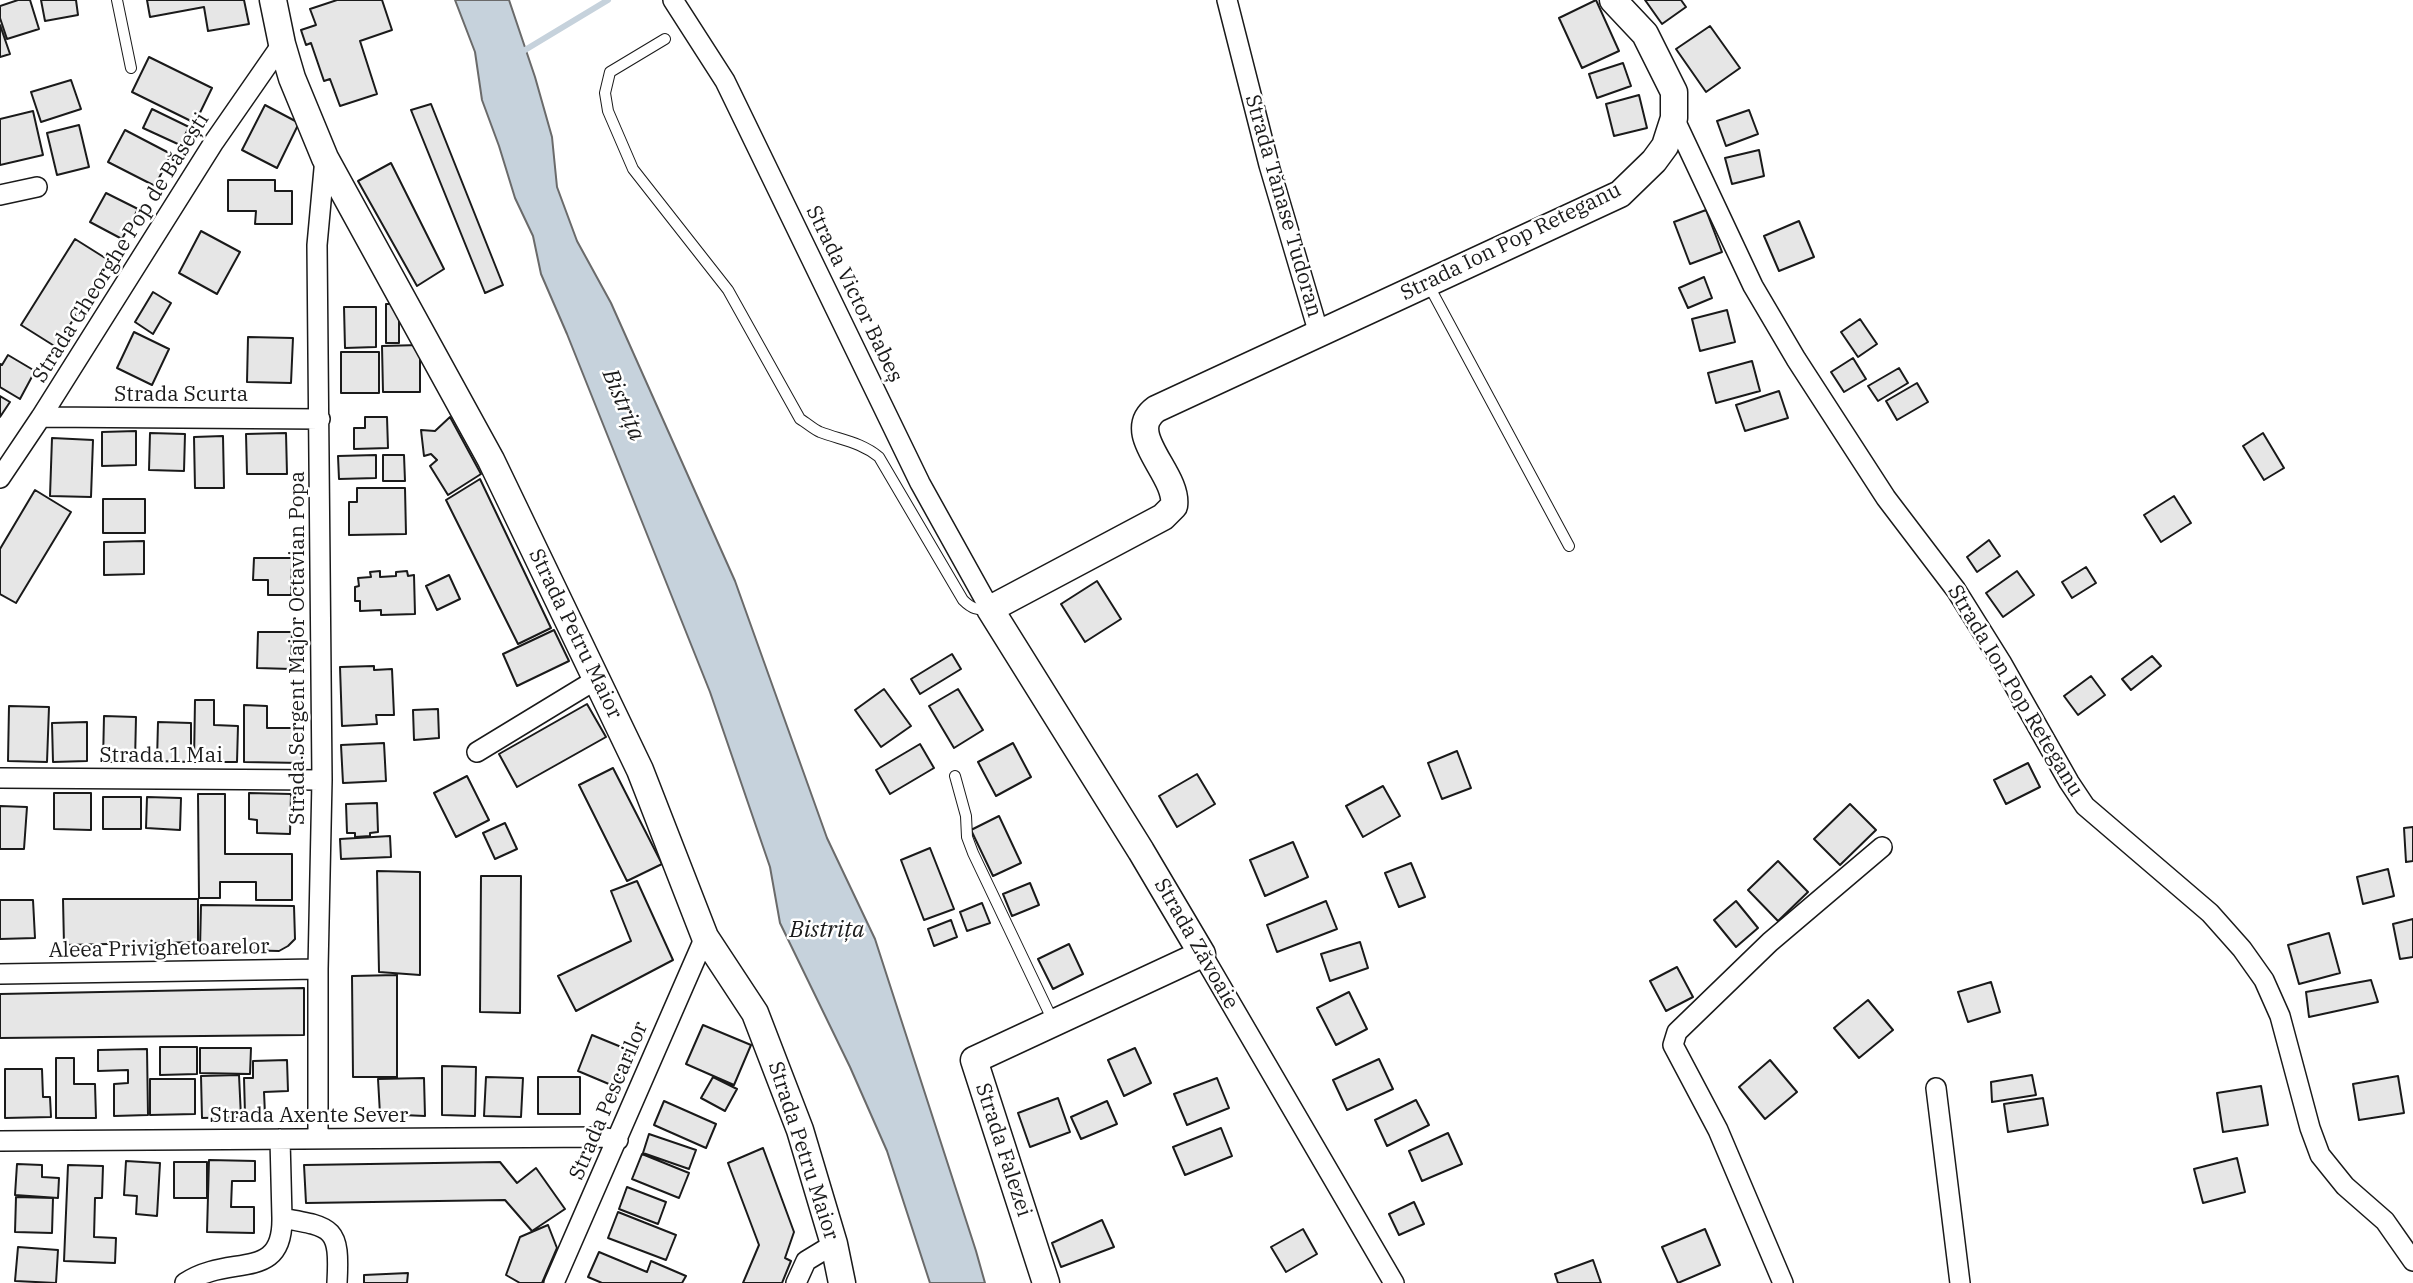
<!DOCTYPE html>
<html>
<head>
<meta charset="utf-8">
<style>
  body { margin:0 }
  canvas { display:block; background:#fff }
</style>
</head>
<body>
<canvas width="2413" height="1283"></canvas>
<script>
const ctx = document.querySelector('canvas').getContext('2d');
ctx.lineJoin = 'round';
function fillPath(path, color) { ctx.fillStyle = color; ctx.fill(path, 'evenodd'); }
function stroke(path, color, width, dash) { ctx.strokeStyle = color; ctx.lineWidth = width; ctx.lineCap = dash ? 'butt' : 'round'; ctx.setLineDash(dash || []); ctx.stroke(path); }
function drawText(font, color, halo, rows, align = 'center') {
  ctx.font = font + ' "IBM Plex Serif",serif'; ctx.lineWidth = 5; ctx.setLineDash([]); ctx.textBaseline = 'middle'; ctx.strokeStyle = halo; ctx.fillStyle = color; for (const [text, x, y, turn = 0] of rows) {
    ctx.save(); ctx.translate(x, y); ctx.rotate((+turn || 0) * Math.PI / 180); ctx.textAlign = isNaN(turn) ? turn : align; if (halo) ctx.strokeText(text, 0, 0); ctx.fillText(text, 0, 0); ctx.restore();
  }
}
const water = new Path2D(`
  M455 0H509L535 77 552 137 557 187 577 241 611 303 735 581 827 838 875 939 976 1251 985 1283H930L887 1151 850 1067 780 923 770 867 710 692 567 334 541 274 533 236 515 198 499 146 482 100 475 52Z`);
const stream = new Path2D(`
  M520 53 608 0`);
const building = new Path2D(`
  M18 0H30L39 29 7 39 0 18V6Z
  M41 0H76L78 15 45 21Z
  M147 0H244L249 24 208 31 204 7 150 17Z
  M337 0H382L392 30 360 41 377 94 340 106 330 79 324 81 311 43 306 45 301 30 316 25 310 9Z
  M1596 0 1619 51 1582 68 1559 18Z
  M1645 0H1681L1686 7 1662 24Z
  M0 25 10 54 0 57Z
  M1710 26 1740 68 1706 92 1676 49Z
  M149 57 212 88 195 123 132 92Z
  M1623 63 1631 86 1597 98 1589 74Z
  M71 80 81 109 41 122 31 92Z
  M1639 95 1647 128 1614 136 1606 104Z
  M431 104 503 285 485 293 411 110Z
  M265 105 299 123 277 168 242 150Z
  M152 109 189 127 180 145 143 128Z
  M1749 110 1758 134 1726 146 1717 121Z
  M33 111 43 155 0 165V119Z
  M79 125 89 167 57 175 47 133Z
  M125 130 171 154 155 186 108 162Z
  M1759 150 1764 176 1732 184 1725 158Z
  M391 163 444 269 417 286 358 181Z
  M228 180H275V191H292V224H255L256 211H228Z
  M106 193 138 209 122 239 90 222Z
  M1706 210 1722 252 1690 264 1674 222Z
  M1799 221 1814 257 1779 271 1764 236Z
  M201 231 240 252 217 294 179 273Z
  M75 239 110 261 56 347 21 325Z
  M1704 277 1712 298 1688 308 1679 288Z
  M153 292 171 303 153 334 135 322Z
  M386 304H399V343H386Z
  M344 307H376V347L345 348Z
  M1727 310 1735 342 1700 351 1692 319Z
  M1860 319 1877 344 1858 357 1841 332Z
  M134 332 169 349 152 385 117 368Z
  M248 337 293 338 291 383 247 382Z
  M420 345V392H383L382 346Z
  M341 352H379V393H341Z
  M8 355 35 371 20 399 0 387V364L2 365Z
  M1853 358 1866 379 1844 392 1831 372Z
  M1752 361 1760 391 1716 403 1708 373Z
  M1899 368 1908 383 1878 401 1868 386Z
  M1917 383 1928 402 1897 420 1886 401Z
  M1779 391 1788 418 1745 431 1736 405Z
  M0 396 10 402 0 417Z
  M365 417H387L388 448 354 449V428H365Z
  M450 417 481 474 448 495 430 466 437 460 431 454 424 456 421 430 435 431Z
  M136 431V465L102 466V432Z
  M150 433 185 434 184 471 149 470Z
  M286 433 287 474H247L246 434Z
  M2263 433 2284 468 2264 480 2243 446Z
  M223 436 224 488H195L194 437Z
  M52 438 93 440 91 497 50 496Z
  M376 455V478L339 479 338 456Z
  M383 455H404L405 481H383Z
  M480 479 551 628 518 644 446 500Z
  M357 488H405L406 534 349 535V502H357Z
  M35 490 71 512 16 603 0 594V549Z
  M2174 496 2191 523 2161 542 2144 515Z
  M103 499H145V533H103Z
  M1989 540 2000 556 1977 572 1967 557Z
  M144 541V574L104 575V542Z
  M254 558H292L291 595H268V580H253Z
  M2086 567 2096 583 2072 598 2062 582Z
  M380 571V577L396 576V572L407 571 408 576 414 575 415 614 381 615V610L360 611V601H355V587L359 586 358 578 371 577 370 572Z
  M2017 571 2034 595 2003 617 1986 593Z
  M449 575 460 599 437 610 426 586Z
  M1097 581 1121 619 1085 642 1061 604Z
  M554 630 569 661 517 686 503 654Z
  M258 632H292L291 669 257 668Z
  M952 654 961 669 920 694 911 679Z
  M2152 656 2161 666 2131 690 2122 679Z
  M374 666V670L392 669 394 715H376L377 724 342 726 340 667Z
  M2091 676 2105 695 2078 715 2064 696Z
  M884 689 911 726 881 747 855 710Z
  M958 689 983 730 954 748 929 706Z
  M195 700H214V725L238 726 237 762H194Z
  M587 704 606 737 517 787 499 754Z
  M244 705 267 706V728H302V763L244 762Z
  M9 706 49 707 47 762 8 761Z
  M438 709 439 738 414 740 413 710Z
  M104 716 136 717 135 762H103Z
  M87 722V761L53 762 52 723Z
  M158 722 191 723V762L157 761Z
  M384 743 386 781 343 783 341 745Z
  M1013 743 1031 777 996 796 978 762Z
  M920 744 934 768 890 794 876 770Z
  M1457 751 1471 788 1442 799 1428 763Z
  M2028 763 2040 787 2006 804 1994 780Z
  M613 768 662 864 627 881 579 785Z
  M1197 774 1215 804 1177 827 1159 796Z
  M467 776 489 820 456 837 434 793Z
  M1383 786 1400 816 1363 837 1346 806Z
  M54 793H91V830L54 829Z
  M249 793 291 794 290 834 257 833V820L249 819Z
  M198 794H225V854H292V900H256V882H220V898H199Z
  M103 797H141V829H103Z
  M147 797 181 798 180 830 146 828Z
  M377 803 378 832 370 833V836L355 837V833H347L346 804Z
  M1850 804 1876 830 1840 865 1814 839Z
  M0 806 27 807 24 849H0Z
  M999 816 1021 863 993 876 971 830Z
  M505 823 517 849 495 859 483 833Z
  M2413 827V861L2406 862 2404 828Z
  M390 836 391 857 341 859 340 839Z
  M1293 842 1308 877 1265 896 1250 860Z
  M930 848 954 909 924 920 901 860Z
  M1778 861 1808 892 1778 921 1748 890Z
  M1411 863 1425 897 1399 907 1385 873Z
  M2388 869 2394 896 2363 904 2357 877Z
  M377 871 420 872V975L379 972Z
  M481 876H521L520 1013 480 1012Z
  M637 881 673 960 576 1011 558 976 631 941 611 891Z
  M1030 883 1039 905 1012 916 1003 894Z
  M63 899H198V942L64 945Z
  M0 900H33L35 938 0 939Z
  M1326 901 1337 929 1277 952 1267 925Z
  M1736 901 1758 928 1736 947 1714 920Z
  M982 903 990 923 967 931 960 912Z
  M201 905 294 906 295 939 288 946 279 951 200 949Z
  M2413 919V957L2400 959 2393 924Z
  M951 920 957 937 934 946 928 929Z
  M2329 933 2340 973 2299 984 2288 945Z
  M1360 942 1368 968 1330 981 1321 954Z
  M1069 944 1083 974 1053 989 1038 959Z
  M1677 967 1693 997 1666 1011 1650 981Z
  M397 975V1077H353L352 976Z
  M2371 980 2378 1002 2309 1017 2306 992Z
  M1991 982 2000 1012 1968 1022 1958 992Z
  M304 988V1035L0 1038V994Z
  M1349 992 1367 1029 1336 1045 1317 1008Z
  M1868 1000 1893 1030 1859 1058 1834 1028Z
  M703 1025 751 1045 734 1085 686 1064Z
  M592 1035 631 1051 616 1087 578 1071Z
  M160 1047H197V1074L160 1075Z
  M200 1048H251L250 1074 200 1073Z
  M1135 1048 1151 1083 1124 1096 1108 1060Z
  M147 1049 148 1115 114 1116V1084L128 1083V1070L98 1071V1050Z
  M56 1058H74V1084H95L96 1118H56Z
  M1379 1059 1393 1089 1347 1110 1333 1080Z
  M287 1060 288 1091 264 1092 265 1114H245L244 1078H253V1061Z
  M1770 1060 1797 1092 1765 1119 1739 1087Z
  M442 1066 476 1067 475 1116 442 1115Z
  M5 1069H42L43 1097H50L51 1117 5 1118Z
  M239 1075 241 1117 202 1118 201 1076Z
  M2032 1075 2036 1095 1992 1102 1991 1082Z
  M2398 1076 2404 1113 2359 1120 2353 1084Z
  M486 1077 523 1078 521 1117 484 1116Z
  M538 1077H580V1114H538Z
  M713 1077 737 1089 725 1111 701 1098Z
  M424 1078 425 1116 380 1114 378 1079Z
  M1217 1078 1229 1108 1187 1125 1174 1094Z
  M150 1079H195V1114L150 1115Z
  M2261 1086 2268 1125 2223 1132 2217 1093Z
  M1058 1098 1070 1132 1030 1147 1018 1113Z
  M2043 1098 2048 1125 2008 1132 2004 1104Z
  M1416 1100 1429 1125 1387 1146 1375 1120Z
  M664 1101 716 1124 706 1148 654 1125Z
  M1107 1101 1117 1124 1081 1139 1071 1117Z
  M1221 1128 1232 1156 1185 1175 1173 1147Z
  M1448 1133 1462 1164 1422 1181 1409 1151Z
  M649 1134 696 1150 689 1169 643 1153Z
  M763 1148 794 1232 785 1258 791 1261 782 1283H743L759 1245 728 1163Z
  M642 1154 689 1173 679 1198 632 1179Z
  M2237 1158 2245 1192 2203 1203 2194 1169Z
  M209 1160 255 1161V1181H232L231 1207H254V1233L207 1232Z
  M126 1161 160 1163 157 1216 136 1214 137 1196 124 1195Z
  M174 1162H207V1198H174Z
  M500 1162 517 1183 536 1168 565 1209 532 1231 505 1200 306 1203 304 1165Z
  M17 1164 42 1165V1177L59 1178 58 1198 15 1195Z
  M68 1165 103 1166 102 1198H95L94 1237 116 1238 115 1263 64 1261Z
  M627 1187 666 1202 658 1224 619 1209Z
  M16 1197 53 1198 52 1233 15 1232Z
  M1414 1202 1424 1224 1399 1235 1389 1214Z
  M618 1212 676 1235 666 1260 608 1238Z
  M1102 1220 1114 1247 1061 1267 1052 1243Z
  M548 1225 557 1248 542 1283H520L506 1275 520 1237Z
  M1303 1229 1317 1254 1286 1272 1271 1247Z
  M1705 1229 1720 1265 1678 1283 1662 1247Z
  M18 1247 58 1250 56 1283 15 1281Z
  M599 1252 647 1272 651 1261 686 1276 682 1283H602L588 1277Z
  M1593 1260 1601 1283H1558L1555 1274Z
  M408 1273 407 1283H364V1275Z`);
const lane = new Path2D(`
  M117 0 131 68
  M665 39 610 72 605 93 608 111 633 169 728 290 800 419C807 423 813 429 820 432 841 440 861 442 879 457L963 600C972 609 977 610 989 609
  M1428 284 1569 546
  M955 776 966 816 967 837 973 853 1053 1021`);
const street = new Path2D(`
  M673 0 725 81 920 483 990 609
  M1227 0 1269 165 1319 334
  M1674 118 1753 286 1796 359 1886 498 1956 590 2001 662 2069 782 2085 806 2210 913 2242 949 2264 980 2280 1016 2310 1128 2320 1155 2345 1186 2385 1221 2413 1261
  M0 195 37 187
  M41 417 320 419
  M0 478 41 417 214 142 282 44
  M477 752 597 679
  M0 778 322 780
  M1202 954 1394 1283
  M0 974 318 969
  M1936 1088 1960 1283
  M318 1138V969L322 780 317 245 325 158
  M280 1139 282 1218C334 1227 340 1228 337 1283
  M0 1141 601 1137 618 1140
  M185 1283C230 1253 283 1283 282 1218
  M554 1283 705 937
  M796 1283 806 1261 834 1244
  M1783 1283 1718 1130 1673 1045 1677 1032 1770 942 1882 847`);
const secondary = new Path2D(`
  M273 0 282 44 292 78 325 158 491 460 640 770 705 937 755 1013 800 1130 834 1244 842 1283
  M1046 1283 974 1060 1202 954 1141 851 990 609 1163 517 1174 506C1179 474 1122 434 1156 409L1620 194 1654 161 1665 146 1674 118V92L1645 34 1613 0`);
const streetNames = [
  ["Strada Tănase Tudoran",1283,206,74],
  ["Strada Ion Pop Reteganu",1511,242,-26],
  ["Strada Gheorghe Pop de Băsești",121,248,-58],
  ["Strada Victor Babeș",854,294,64],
  ["Strada Scurta",181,395],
  ["Strada Petru Maior",575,634,64],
  ["Strada Sergent Major Octavian Popa",298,648,-90],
  ["Strada Ion Pop Reteganu",2015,691,59],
  ["Strada 1 Mai",161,756],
  ["Strada Zăvoaie",1196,944,60],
  ["Aleea Privighetoarelor",159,949,-1],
  ["Strada Pescarilor",609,1101,-67],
  ["Strada Axente Sever",309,1116],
  ["Strada Falezei",1003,1150,72],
  ["Strada Petru Maior",803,1151,72]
];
const waterNames = [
  ["Bistrița",623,405,67],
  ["Bistrița",827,930]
];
fillPath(water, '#c6d2dc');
stroke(water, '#6a6a6a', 2);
stroke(stream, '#c6d2dc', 6);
fillPath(building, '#e6e6e6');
stroke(building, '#1a1a1a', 2);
stroke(lane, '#1a1a1a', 12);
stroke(street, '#1a1a1a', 22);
stroke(secondary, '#1a1a1a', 29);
stroke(lane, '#fff', 10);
stroke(street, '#fff', 19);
stroke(secondary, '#fff', 26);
drawText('21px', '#1a1a1a', '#fff', streetNames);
drawText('italic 23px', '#1a1a1a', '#fff', waterNames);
</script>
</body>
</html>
